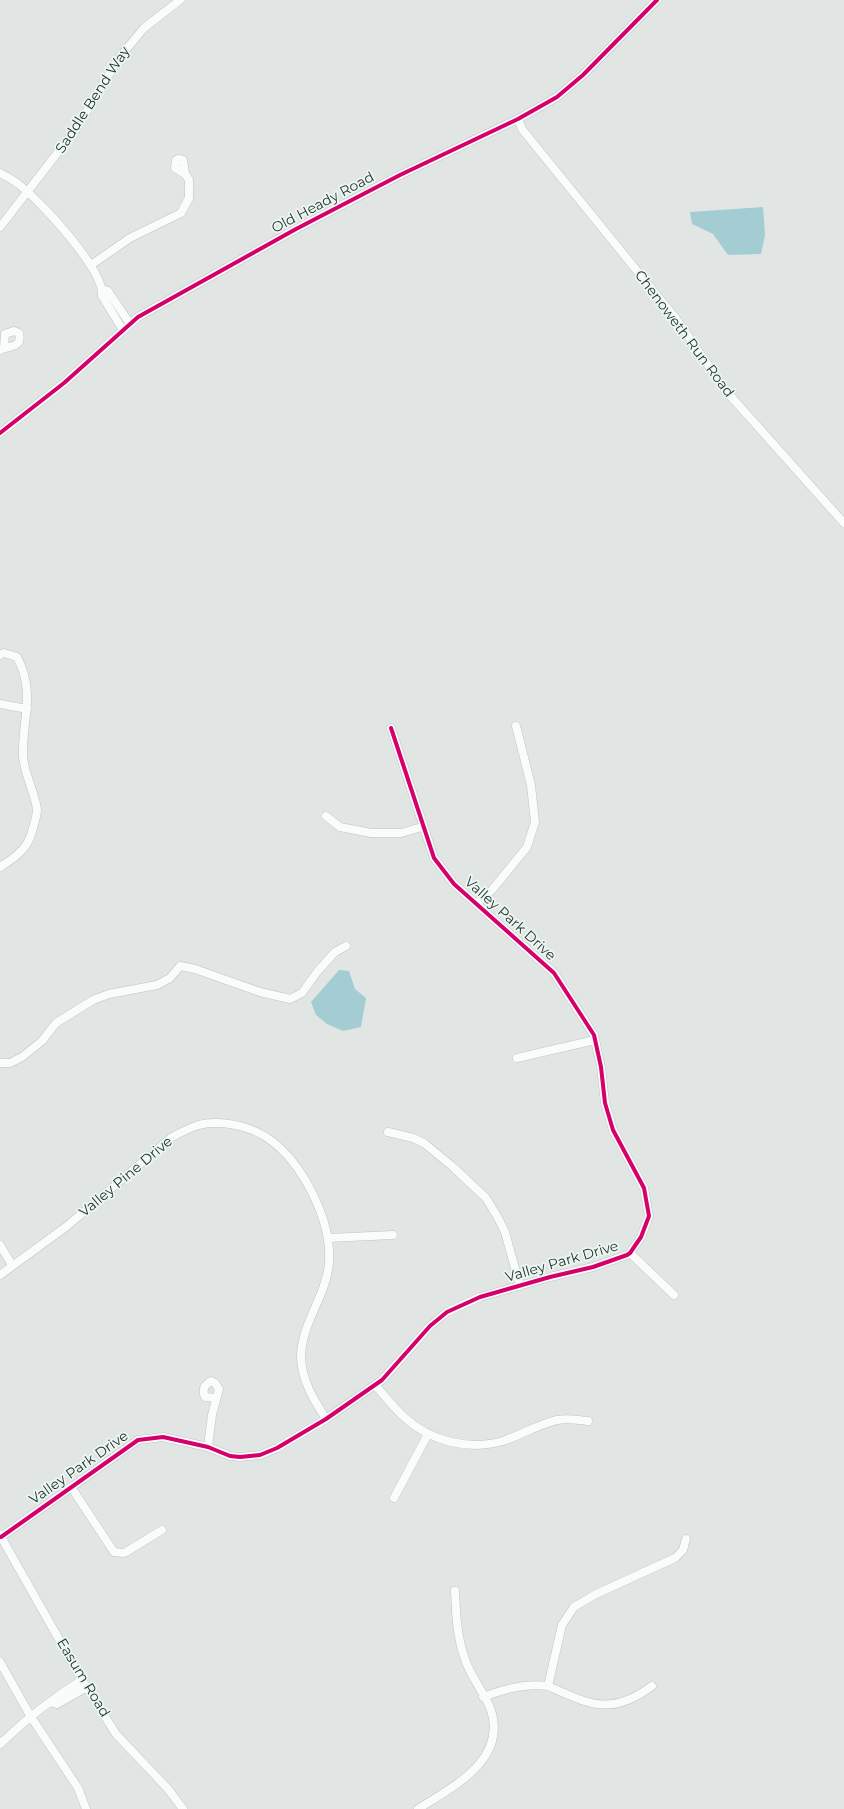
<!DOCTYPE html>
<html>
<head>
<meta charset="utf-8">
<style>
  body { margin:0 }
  canvas { display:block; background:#e1e6e4 }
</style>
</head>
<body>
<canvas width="844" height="1809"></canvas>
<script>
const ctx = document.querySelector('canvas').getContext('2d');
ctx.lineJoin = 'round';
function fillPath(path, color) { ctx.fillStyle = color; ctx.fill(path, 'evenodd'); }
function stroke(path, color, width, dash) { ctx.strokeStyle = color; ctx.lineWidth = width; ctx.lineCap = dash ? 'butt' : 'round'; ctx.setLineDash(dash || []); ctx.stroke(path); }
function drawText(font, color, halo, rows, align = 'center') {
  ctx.font = font + ' Montserrat,sans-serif'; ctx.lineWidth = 3.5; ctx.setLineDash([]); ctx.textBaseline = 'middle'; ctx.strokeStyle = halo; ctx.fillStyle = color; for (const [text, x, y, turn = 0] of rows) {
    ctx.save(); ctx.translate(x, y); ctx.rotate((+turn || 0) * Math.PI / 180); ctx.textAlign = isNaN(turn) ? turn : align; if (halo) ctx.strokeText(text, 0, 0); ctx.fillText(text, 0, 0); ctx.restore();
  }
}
const water = new Path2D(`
  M763 207 765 235 761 254 728 255 713 234 692 224 690 212Z
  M339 970 349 971 355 989 366 998 361 1027 343 1031 327 1024 316 1015 311 1002Z`);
const minor = new Path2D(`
  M518 119 522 129 534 144 677 320 726 391 844 523
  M0 173C8 177 17 182 23 188 43 204 105 271 102 296L123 330
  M0 227 76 129 119 58 144 28 180 0
  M91 265 130 238 181 213 189 198V180L185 174 175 168 176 160 178 159 183 160 185 174
  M103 290 108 291 130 324
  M0 350C8 345 23 349 19 333L14 331 5 334 4 348
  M0 433 64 383 138 317 296 229 400 175 518 119 557 97 583 75 657 0
  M0 655 4 653 17 657C36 693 22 719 23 755 23 772 37 797 37 811 36 819 33 828 31 835 26 850 13 859 0 867
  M0 704 27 709
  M326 816 340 827 371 833H401L422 827
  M476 904 492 890 527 847 535 822 531 785 516 726
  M517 1058 595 1040
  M0 1063H10L22 1057 42 1041 56 1023 93 1000 109 994 157 985 170 978 180 966 195 969 260 992 290 999 302 993 317 972 335 952 346 946
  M388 1132 413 1138 424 1143 453 1167 486 1198 497 1216 505 1232 520 1286
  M328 1238 393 1235
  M0 1245 12 1265
  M630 1253 674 1295
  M0 1275 67 1226 172 1137C184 1131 198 1123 212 1123 231 1122 253 1128 269 1139 303 1163 332 1221 329 1263 326 1297 301 1323 301 1358 302 1381 314 1400 326 1419
  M375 1385C384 1395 393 1407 404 1417 430 1441 468 1451 503 1441 521 1435 539 1424 557 1420 567 1418 578 1420 588 1421
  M208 1447 212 1415 219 1389 215 1383 211 1381C204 1385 202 1390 205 1397L216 1398
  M71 1487 114 1552 123 1553 126 1552 162 1530
  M394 1498 428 1434
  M0 1535 82 1680 116 1734 168 1789 183 1809
  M1 1537 138 1440 163 1437 208 1447 230 1456 240 1457 260 1455 277 1448 326 1419 382 1380 430 1326 447 1312 480 1297 550 1277 593 1267 627 1255 630 1253 641 1237 649 1216 644 1188 613 1130 605 1103 601 1067 594 1035 554 973 454 884 434 858 391 728
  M0 1662 31 1717 78 1788 86 1809
  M548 1686 562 1625 574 1607 596 1594 675 1558 683 1550 686 1539
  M483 1697C505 1689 525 1683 548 1686 591 1705 611 1716 652 1686
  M51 1702 57 1704 87 1687
  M0 1744C25 1720 53 1698 82 1680
  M418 1809C454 1786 511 1758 489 1705 482 1690 472 1678 466 1662 457 1639 456 1615 455 1591`);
const cycleway = new Path2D(`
  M0 433 64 383 138 317 296 229 400 175 518 119 557 97 583 75 657 0
  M1 1537 138 1440 163 1437 208 1447 230 1456 240 1457 260 1455 277 1448 326 1419 382 1380 430 1326 447 1312 480 1297 550 1277 593 1267 627 1255 630 1253 641 1237 649 1216 644 1188 613 1130 605 1103 601 1067 594 1035 554 973 454 884 434 858 391 728`);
const streetNames = [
  ["Saddle Bend Way",93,100,-57],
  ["Old Heady Road",323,203,-28],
  ["Chenoweth Run Road",684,334,53],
  ["Valley Park Drive",510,919,42],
  ["Valley Pine Drive",126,1177,-40],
  ["Valley Park Drive",562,1262,-16],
  ["Valley Park Drive",79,1468,-35],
  ["Easum Road",83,1678,59]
];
fillPath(water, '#a3cdd2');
stroke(minor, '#bec3c1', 9);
stroke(minor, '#fafbfb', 8);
stroke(cycleway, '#d6006c', 4);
drawText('14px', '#213731', '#eef6f2', streetNames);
</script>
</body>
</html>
